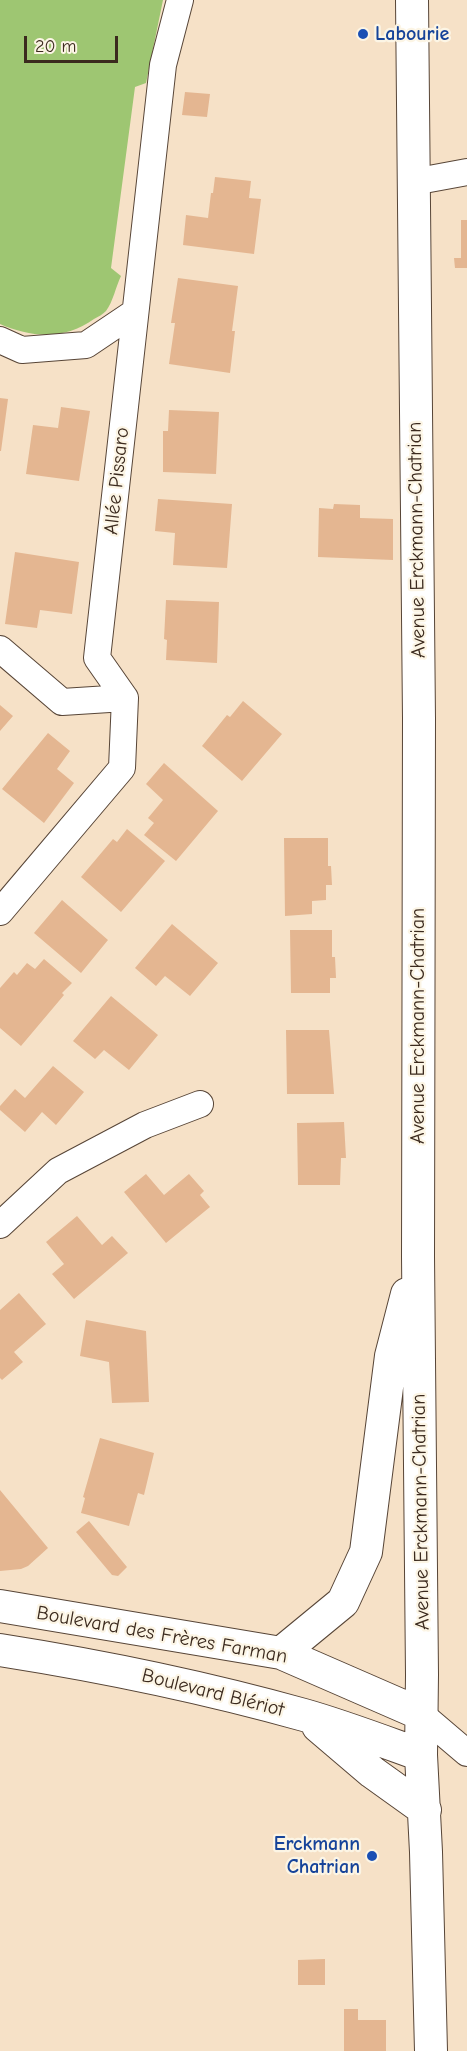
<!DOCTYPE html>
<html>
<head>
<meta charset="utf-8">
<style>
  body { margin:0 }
  #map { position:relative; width:467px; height:2051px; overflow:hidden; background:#f6e1c7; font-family:"Comic Neue",sans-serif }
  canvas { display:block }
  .scale { position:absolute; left:24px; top:36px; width:94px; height:27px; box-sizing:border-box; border:3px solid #3b2a1e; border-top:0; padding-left:8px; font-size:18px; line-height:21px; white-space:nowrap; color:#3b2a1e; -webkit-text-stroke:4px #fcf5e5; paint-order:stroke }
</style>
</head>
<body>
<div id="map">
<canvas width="467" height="2051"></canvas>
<div class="scale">20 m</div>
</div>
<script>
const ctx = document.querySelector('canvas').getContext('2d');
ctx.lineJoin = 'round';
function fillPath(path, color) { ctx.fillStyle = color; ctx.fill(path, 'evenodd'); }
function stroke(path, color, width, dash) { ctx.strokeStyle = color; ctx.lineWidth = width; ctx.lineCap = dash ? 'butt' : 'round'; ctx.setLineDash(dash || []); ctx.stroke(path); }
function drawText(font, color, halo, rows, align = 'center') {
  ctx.font = font + ' "Comic Neue",sans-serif'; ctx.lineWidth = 4.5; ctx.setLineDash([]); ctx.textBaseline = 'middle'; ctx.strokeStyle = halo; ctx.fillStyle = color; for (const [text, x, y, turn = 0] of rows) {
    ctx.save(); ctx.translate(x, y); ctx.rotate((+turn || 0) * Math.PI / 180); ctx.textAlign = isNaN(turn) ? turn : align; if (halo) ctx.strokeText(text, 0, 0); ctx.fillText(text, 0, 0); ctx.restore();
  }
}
const green = new Path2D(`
  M0 0H163L146 83 135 87 111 268 121 276C116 286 113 302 106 311 103 314 98 317 94 319 65 340 32 338 0 324Z`);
const building = new Path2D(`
  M185 92 210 94 207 117 182 115Z
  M215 177 251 181 249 198 261 199 254 254 183 245 186 215 208 218 211 193H213Z
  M461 220H467V268H455L454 258H461Z
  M178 278 238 286 232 331H235L230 373 169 364 175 323H171Z
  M0 398 8 399 1 451H0Z
  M61 407 90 411 79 481 26 474 33 425 58 428Z
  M169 410 219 412 216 474 163 472V431H168Z
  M158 499 232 504 227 568 173 565 175 533 155 531Z
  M334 504 360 505V518L393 519V560L318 557 319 508 333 509Z
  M15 552 79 562 72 614 40 610 37 628 5 624Z
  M166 600 219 602 217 663 166 660 167 640 164 639Z
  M243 701 282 734 242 781 202 746 227 715 230 717Z
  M0 705 13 716 0 731Z
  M48 733 70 751 57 769 74 783 44 823 2 789Z
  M164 763 218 811 176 861 144 835 154 823 148 818 163 800 146 784Z
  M127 829 165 861 121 912 81 877 113 839 117 842Z
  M284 838H328V866H331L332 885H326V900L312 901V914L285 916Z
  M62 900 108 940 81 973 34 933Z
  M172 924 218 963 190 996 165 976 156 986 135 968Z
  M290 930H332V957H335L336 978H330V993H291Z
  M44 959 72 983 62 993 64 995 21 1046 0 1028V988L14 972 17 975 27 963 35 969Z
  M111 996 158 1035 129 1070 104 1050 95 1059 73 1041Z
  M286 1030H329L334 1094H287Z
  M53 1066 84 1092 56 1125 42 1112 25 1132 0 1110V1106L15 1089 25 1098Z
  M344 1122 346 1158H341L340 1185H298L297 1123Z
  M146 1174 164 1195 189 1174 204 1191 200 1195 210 1207 166 1243 124 1192Z
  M77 1216 102 1245 112 1236 128 1253 74 1299 52 1274 64 1264 46 1242Z
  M19 1293 46 1324 14 1352 23 1362 2 1380 0 1378V1310Z
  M86 1320 146 1331 149 1402 112 1403 109 1362 80 1356Z
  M100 1438 154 1453 144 1495 138 1493 129 1526 81 1513 85 1498 83 1497Z
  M0 1490 48 1548 28 1566 21 1569 0 1571Z
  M89 1521 127 1567 118 1576 112 1575 76 1532Z
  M325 1959V1985H298V1960Z
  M344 2009H358V2020H386V2051H344Z`);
const minor = new Path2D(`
  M413 182 467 172
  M0 340 22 350 86 345 135 312
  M0 649 62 702 125 698
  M0 912 122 768 125 698 97 658 163 65 180 0
  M0 1225 58 1171 145 1125 200 1104
  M421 1714 467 1753`);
const tertiary = new Path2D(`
  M412 0 419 718 418 1256 422 1675 421 1755 426 1852 431 2051
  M0 1606 281 1653 421 1714
  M0 1650C102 1666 204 1687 304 1715 343 1726 382 1741 421 1755
  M281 1653 343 1602 366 1552 391 1356 407 1294
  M318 1726 372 1772 425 1810`);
const markers = [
  [363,34,6,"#1a4fb4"],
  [372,1856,6,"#1a4fb4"]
];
const transitNames = [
  ["Labourie",375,34],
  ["Erckmann",360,1844,"right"],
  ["Chatrian",360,1867,"right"]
];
const streetNames = [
  ["Allée Pissaro",117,481,-84],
  ["Avenue Erckmann-Chatrian",417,540,-91],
  ["Avenue Erckmann-Chatrian",418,1026,-90],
  ["Avenue Erckmann-Chatrian",421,1512,-91],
  ["Boulevard des Frères Farman",162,1635,10],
  ["Boulevard Blériot",213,1693,14]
];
fillPath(green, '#9ec672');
fillPath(building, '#e4b691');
stroke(minor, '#574537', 28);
stroke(tertiary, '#574537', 34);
stroke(minor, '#fff', 26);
stroke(tertiary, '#fff', 32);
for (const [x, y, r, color] of markers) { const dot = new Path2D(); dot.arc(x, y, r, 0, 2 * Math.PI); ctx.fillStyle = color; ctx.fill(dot); stroke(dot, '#fcf5e5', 2); }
drawText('bold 20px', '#164399', '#fcf5e5', transitNames, 'left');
drawText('20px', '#3b2a1e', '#fcf5e5', streetNames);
</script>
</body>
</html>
